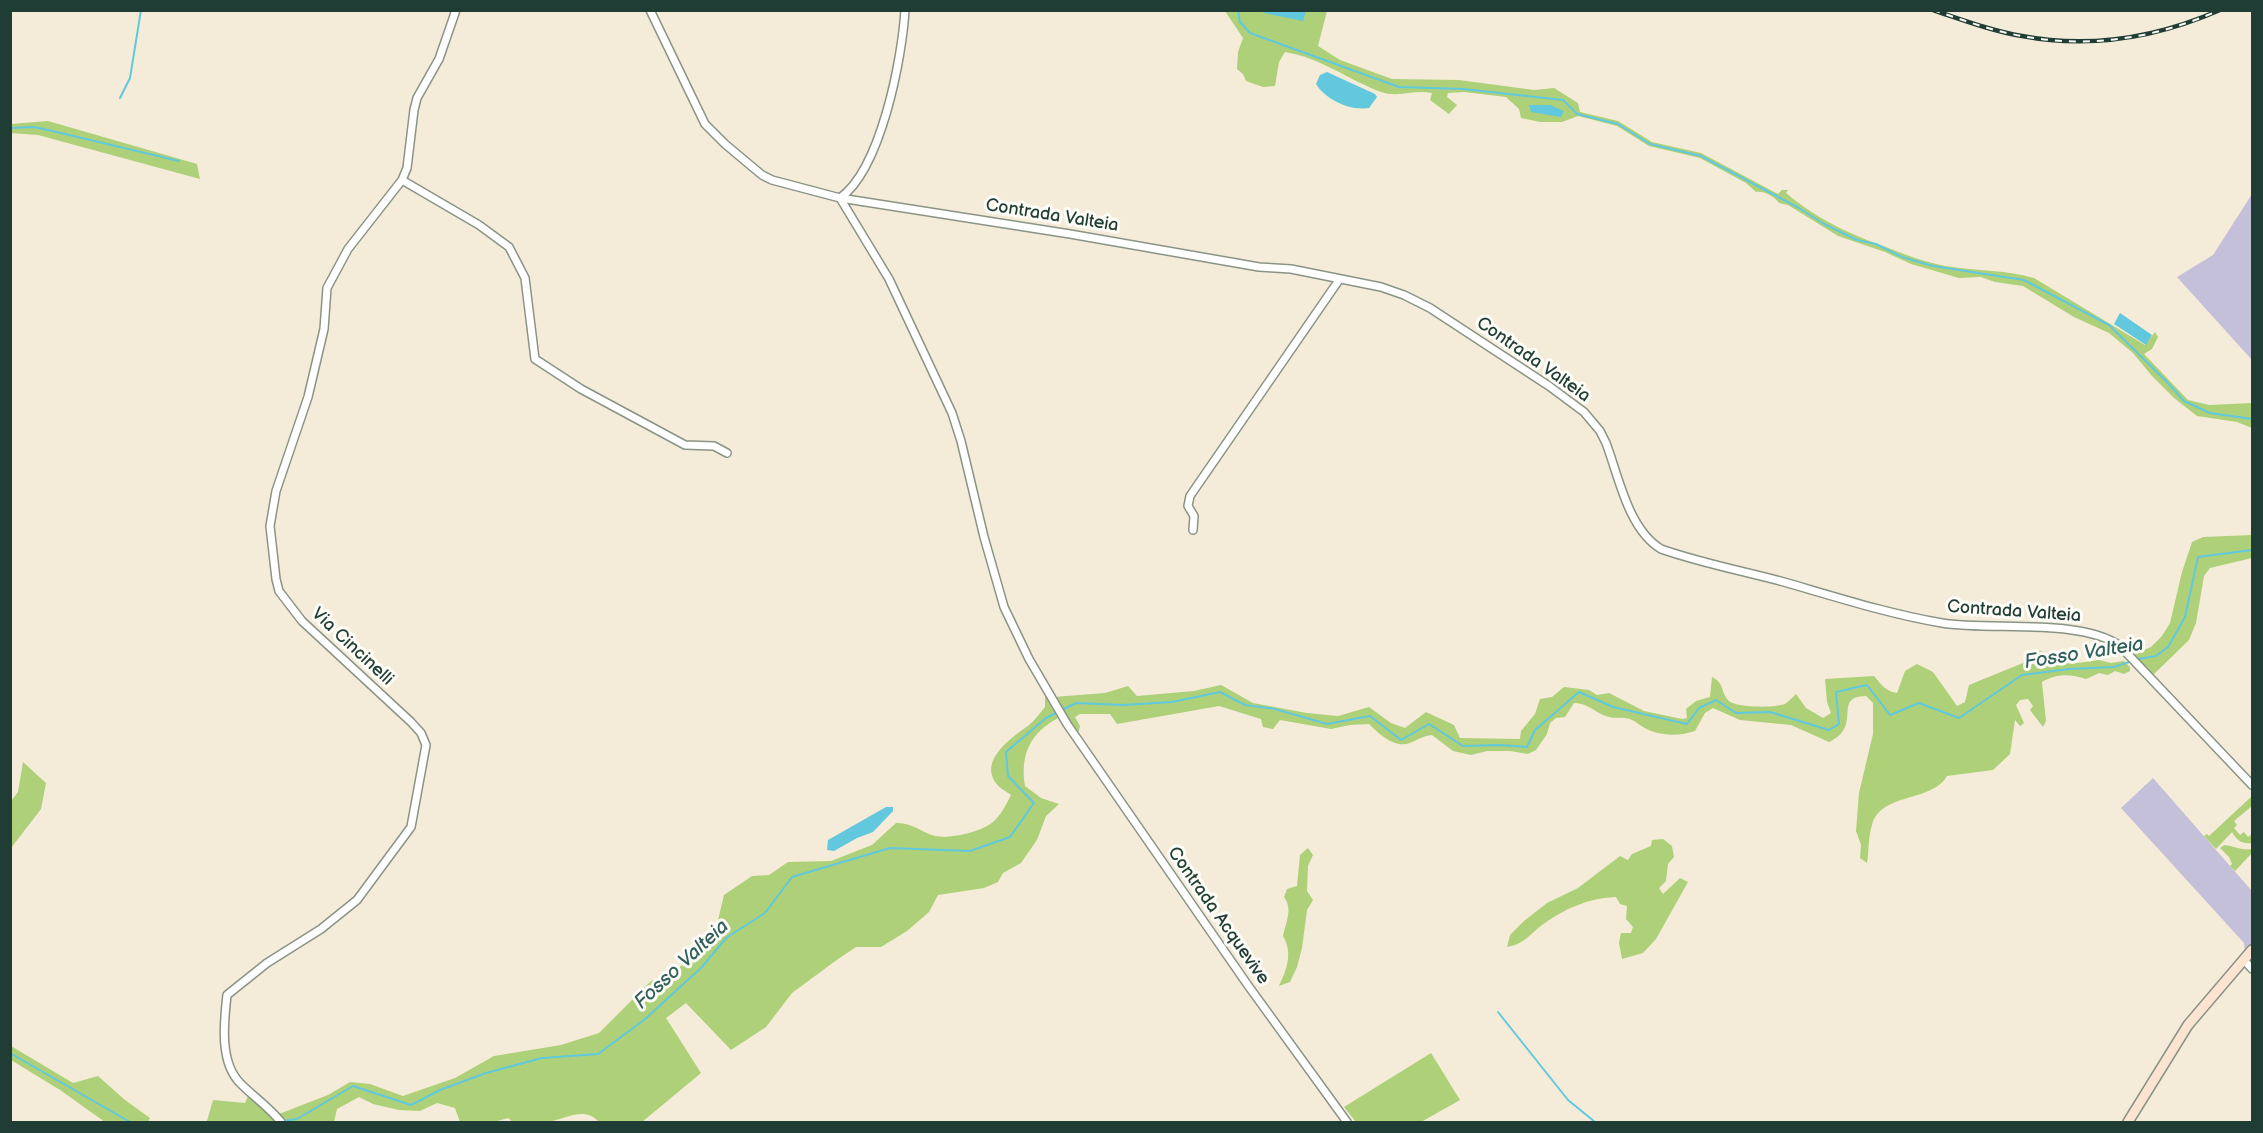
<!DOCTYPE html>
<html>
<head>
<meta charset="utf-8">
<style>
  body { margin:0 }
  #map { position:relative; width:2263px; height:1133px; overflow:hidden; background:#f4ecd8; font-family:"Balsamiq Sans",sans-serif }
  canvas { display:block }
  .frame { position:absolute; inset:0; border:12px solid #1f3d34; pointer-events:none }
</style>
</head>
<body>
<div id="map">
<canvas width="2263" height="1133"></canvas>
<div class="frame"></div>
</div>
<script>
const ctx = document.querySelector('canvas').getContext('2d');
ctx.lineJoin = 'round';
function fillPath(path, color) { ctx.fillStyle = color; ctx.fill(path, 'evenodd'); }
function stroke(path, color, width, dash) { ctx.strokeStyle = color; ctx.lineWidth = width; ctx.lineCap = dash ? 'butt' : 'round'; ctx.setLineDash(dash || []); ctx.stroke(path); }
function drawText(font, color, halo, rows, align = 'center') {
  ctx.font = font + ' "Balsamiq Sans",sans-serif'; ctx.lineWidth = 6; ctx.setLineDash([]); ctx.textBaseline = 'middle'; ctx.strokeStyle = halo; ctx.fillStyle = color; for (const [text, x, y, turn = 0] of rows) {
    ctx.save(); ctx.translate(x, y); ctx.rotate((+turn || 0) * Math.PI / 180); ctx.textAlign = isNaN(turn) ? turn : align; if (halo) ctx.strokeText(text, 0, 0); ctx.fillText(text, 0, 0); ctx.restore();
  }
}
const industrial = new Path2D(`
  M2252 194V360L2177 277 2213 255Z
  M2153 778 2252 891V946L2245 953 2244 943 2121 808Z`);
const green = new Path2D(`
  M1225 11H1327L1318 46 1340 60 1392 79 1459 80 1534 90 1554 88 1578 103 1580 112 1618 121 1652 142 1701 153 1778 194 1782 190H1788L1786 193C1818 220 1852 235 1891 249 1911 257 1931 264 1952 267 1979 271 2007 270 2034 278L2145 345 2155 332 2158 337 2152 349 2144 354 2188 400 2209 405 2252 403V428L2237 422 2197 416 2174 398 2152 376 2133 353 2109 333 2074 317 2023 286 1995 282 1981 277 1959 278 1911 264 1885 252 1838 236 1788 205 1779 203C1775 197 1764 190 1756 192L1746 183 1700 158 1649 146 1617 126 1578 116 1562 122H1540L1521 118 1519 109 1506 97 1464 92 1448 93 1447 97 1457 105 1449 114 1430 100 1432 93C1414 89 1399 98 1381 92 1349 80 1319 57 1285 52L1279 62 1275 86 1263 87 1246 81 1243 74 1237 69 1238 52 1243 38Z
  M48 121 197 164 200 179 38 135 11 133V124Z
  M2252 535V558L2210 568 2204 576 2196 623 2189 640 2153 675 2134 654 2151 647 2162 636 2170 623 2182 572 2192 542 2203 537Z
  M2037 650 2078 663 2099 660 2111 663 2124 661 2130 667V671L2124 674 2115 671 2108 675 2099 673 2086 679C2071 674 2057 673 2042 682L2046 721 2043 727 2030 710 2033 706 2028 699 2020 700 2016 705 2024 723 2020 726 2015 720 2010 754 1993 770 1947 776C1931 803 1881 792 1872 825 1868 837 1869 851 1867 863L1860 858 1861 845 1856 831 1859 793 1873 734V703L1866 696C1831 697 1864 726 1829 742L1791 725 1740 720 1713 708 1705 713 1695 731C1678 737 1654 736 1640 725 1635 722 1637 722 1632 720 1624 716 1616 719 1609 717 1596 714 1589 703 1574 703L1565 717 1556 718 1550 723 1547 734 1536 750 1528 754 1510 751H1487L1471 755 1453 751 1432 735C1423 736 1419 739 1410 743 1395 749 1379 734 1369 724L1350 725 1331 729 1280 720 1273 729 1263 727 1261 719 1219 706 1117 724 1110 714H1080L1075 717 1080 726 1078 734 1054 697 1105 693 1128 686 1137 696 1194 691 1221 685 1253 703 1307 713 1338 716 1369 707 1391 723 1405 728 1426 712 1454 725 1460 738 1520 739 1521 731 1535 714 1540 699 1552 697 1564 687 1589 690 1597 695 1609 693 1644 711 1682 719 1687 718 1686 709 1696 701 1710 697 1712 677C1725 684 1720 690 1728 700 1734 708 1775 708 1785 704 1788 702 1793 697 1796 694L1806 708 1823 718 1831 713 1827 702 1825 679 1874 676C1881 684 1886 692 1897 693L1905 671 1917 664 1933 672 1957 706 1965 702 1969 685 2023 663 2026 653Z
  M1045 695 1058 718C1030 733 1020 755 1025 786L1041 798 1059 804 1046 816 1037 840 1021 863 1003 873 998 882 984 888 938 895 929 912 907 931 881 947H856L838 959 792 993 766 1027 731 1050 686 1003 666 1018 701 1073 642 1122H599C584 1105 565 1120 546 1122 536 1124 524 1122 513 1122L508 1118 494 1122H460L455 1108 437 1103 420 1111 399 1110 373 1104 359 1097 337 1109 334 1122H286L279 1114 328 1095 350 1082 370 1084 403 1096 455 1078 494 1056 561 1045 599 1033 651 981 693 960 712 945 724 895 752 876 769 875 788 862 831 861 872 845 896 823C911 822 921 832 935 836 951 839 981 832 993 822 1001 815 1006 805 1011 795 1006 791 999 788 996 783 979 759 1013 737 1029 725 1035 720 1040 713 1045 707Z
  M23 762 46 783 41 809 11 848V801L18 792Z
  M2252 796V806L2234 821 2237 825 2234 828 2240 835 2244 832 2248 837 2252 834V843C2242 844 2237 841 2232 832L2216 849 2204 836 2207 834 2209 836Z
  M1663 839 1672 846 1674 857 1668 864 1666 881 1659 888 1663 894 1680 878 1688 882 1656 939 1643 953 1622 959 1619 943 1621 933H1631L1633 927 1626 919 1627 906 1620 904 1616 897C1588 898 1564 909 1542 925 1530 934 1523 945 1507 947L1510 935 1524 921 1547 903 1578 888 1620 856 1628 860 1632 854 1651 846 1652 840Z
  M2224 845C2234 846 2243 851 2252 849V853L2235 871 2230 866 2232 864 2229 857 2220 848Z
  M1308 848 1313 855 1308 866 1307 891 1313 900 1307 910 1302 948 1297 967 1290 982 1279 986C1287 969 1293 953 1283 936 1286 922 1293 909 1284 897L1287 889 1297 886 1300 855Z
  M11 1046 73 1083 98 1076 125 1100 150 1118 148 1122H105L60 1090 11 1060Z
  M1431 1053 1460 1100 1421 1122H1356L1344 1107Z
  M248 1096 276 1122H159L207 1121 213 1100 245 1103Z`);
const water = new Path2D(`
  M1262 11H1306L1303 21 1264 13Z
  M1327 72 1375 94 1377 97 1369 108C1350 111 1326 100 1316 84L1320 75Z
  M1529 105H1550L1564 111 1561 117 1531 112Z
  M2120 313 2152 335 2146 345 2114 324Z
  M886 807H893V811L873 832 857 838 834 851 827 850 828 840Z`);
const stream = new Path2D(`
  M1238 10 1240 22 1250 33 1399 87 1463 89 1563 100 1577 114 1618 124 1650 144 1701 156 1799 208 1824 224 1857 240 1876 244 1902 257 1933 266 2024 280 2109 325 2166 381 2184 401 2210 413 2252 419
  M120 98 130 78 141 10
  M10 128 34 127 48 130 179 161
  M1498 1012 1568 1100 1595 1122
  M10 1053 130 1122
  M283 1121 297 1119 353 1086 411 1105 440 1090 486 1073 542 1058 598 1054 644 1020 702 967 726 938 765 913 792 877 890 848 970 851 1010 837 1034 803 1008 776 1006 752 1046 718 1076 703 1123 705 1172 702 1220 692 1245 705 1275 709 1327 724 1370 716 1401 740 1429 724 1463 746 1499 745 1527 747 1535 730 1579 692 1613 707 1687 724 1699 708 1716 700 1736 713 1770 712 1829 730 1839 724 1836 692 1867 685 1890 715 1919 703 1959 718 2022 675 2069 669 2114 667 2138 659 2156 656 2168 647 2185 617 2198 557 2252 550`);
const minor = new Path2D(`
  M650 10 705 124 725 144 762 175 772 180 840 198 1070 234 1259 267 1291 269 1381 287 1404 295 1430 308 1549 386 1584 412 1600 431 1606 443C1619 477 1628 529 1661 549 1701 563 1743 571 1784 582 1836 597 1889 614 1942 623 1992 631 2082 618 2120 646L2252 785
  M905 10C902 59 881 169 840 198L889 279 952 413 961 441 984 537 1004 607 1029 659 1067 724 1247 984 1347 1122
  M402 180 479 225 509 247 525 278 535 359 581 389 685 445 714 446 727 453
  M1193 530 1194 516 1188 506 1190 496 1339 280
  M2244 960 2252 969
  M281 1122C269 1107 254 1097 241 1084 219 1063 224 1022 227 995L267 963 321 929 357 900 411 827 426 745 421 733 411 722 302 621 279 591 276 579 270 526 276 491 308 397 324 329 327 288 348 249 402 180 407 168 414 110 417 98 439 59 456 10`);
const secondary = new Path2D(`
  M2128 1122 2188 1025 2252 950`);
const rail = new Path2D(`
  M1933 10C1963 20 1992 31 2022 36 2091 49 2156 38 2220 10`);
const streetNames = [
  ["Contrada Valteia",1052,216,9],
  ["Contrada Valteia",1533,360,35],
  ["Contrada Valteia",2014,612,4],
  ["Via Cincinelli",352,647,43],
  ["Contrada Acquevive",1218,916,55]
];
const waterNames = [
  ["Fosso Valteia",2084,654,-9],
  ["Fosso Valteia",682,965,-43]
];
fillPath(industrial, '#c5c0da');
fillPath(green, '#add079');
fillPath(water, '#61c8dd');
stroke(stream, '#61c8dd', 2);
stroke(minor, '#8a9486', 10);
stroke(secondary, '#8a9486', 12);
stroke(minor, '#fff', 7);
stroke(secondary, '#fde4d1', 9);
stroke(rail, '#1f3d34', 4.5);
stroke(rail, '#fdfcf7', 2, [7]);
drawText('18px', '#1f3d34', '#fdfcf7', streetNames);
drawText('italic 20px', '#30605e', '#fdfcf7', waterNames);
</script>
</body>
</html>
